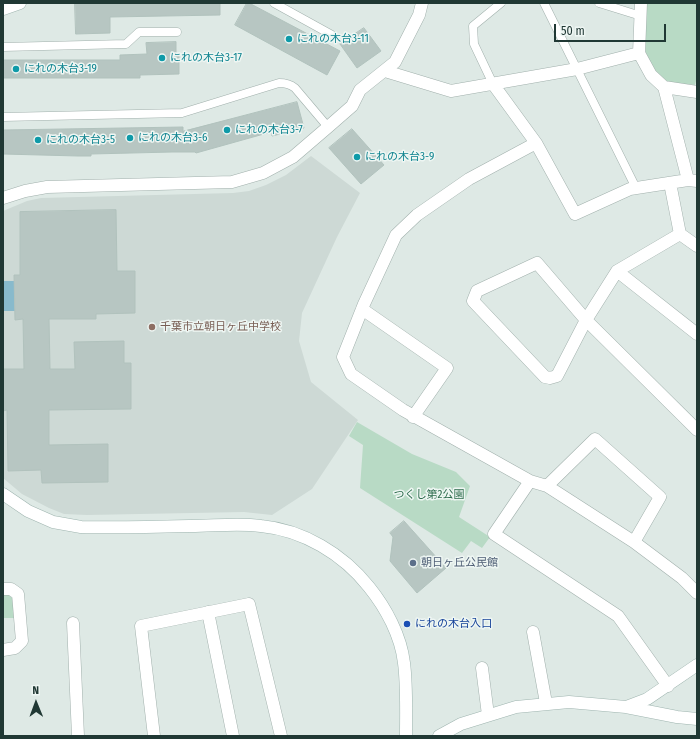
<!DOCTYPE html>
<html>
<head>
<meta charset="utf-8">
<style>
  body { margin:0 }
  #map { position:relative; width:700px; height:739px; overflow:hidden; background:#dee9e5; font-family:"Fira Sans Condensed",sans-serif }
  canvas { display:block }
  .frame { position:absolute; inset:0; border:4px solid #203834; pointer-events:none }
  .north { position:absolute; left:16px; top:683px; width:40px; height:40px; -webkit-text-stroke:3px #eef6f3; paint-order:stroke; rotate:359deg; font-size:11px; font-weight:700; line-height:16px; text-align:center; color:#203834 }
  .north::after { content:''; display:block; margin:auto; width:14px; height:18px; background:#203834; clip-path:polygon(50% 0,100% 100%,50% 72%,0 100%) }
  .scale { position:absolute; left:554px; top:24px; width:112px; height:18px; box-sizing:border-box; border:2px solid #203834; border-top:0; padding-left:5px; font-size:12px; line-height:14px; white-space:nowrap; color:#203834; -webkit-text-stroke:3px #eef6f3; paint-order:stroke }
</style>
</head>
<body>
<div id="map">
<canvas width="700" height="739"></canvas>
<div class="frame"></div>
<div class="north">N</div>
<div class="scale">50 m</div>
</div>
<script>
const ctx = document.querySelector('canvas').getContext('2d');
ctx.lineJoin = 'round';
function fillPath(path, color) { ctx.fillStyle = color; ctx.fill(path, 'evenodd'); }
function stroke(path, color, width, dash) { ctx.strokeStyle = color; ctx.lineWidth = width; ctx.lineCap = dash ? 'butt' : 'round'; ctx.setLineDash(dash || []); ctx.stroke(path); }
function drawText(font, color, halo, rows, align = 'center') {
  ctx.font = font + ' "Fira Sans Condensed","Noto Sans JP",sans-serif'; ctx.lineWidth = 3; ctx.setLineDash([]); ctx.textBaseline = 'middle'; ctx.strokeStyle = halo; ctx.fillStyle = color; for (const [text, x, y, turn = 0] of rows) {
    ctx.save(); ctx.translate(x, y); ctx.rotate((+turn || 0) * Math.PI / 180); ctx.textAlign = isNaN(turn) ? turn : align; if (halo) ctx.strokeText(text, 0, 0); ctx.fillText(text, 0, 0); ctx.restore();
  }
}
const built = new Path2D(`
  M311 156 360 193 337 237 302 313 299 341 311 382 358 420 312 489 272 515 244 512 87 515 64 514 49 508 22 494 3 478V211L27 201 41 198 233 193 249 191 266 185 286 175Z`);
const green = new Path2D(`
  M645 3H697V77L695 85C687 84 670 83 664 80 638 64 645 29 645 3Z
  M357 422 412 454 456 472 470 486 459 517 490 537 482 548 471 541 462 553 360 488 363 445 349 436Z
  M3 595H9L13 599 15 618H3Z`);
const water = new Path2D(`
  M3 281H14L15 311H3Z`);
const building = new Path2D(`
  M75 3H220V15L110 17V33L76 34Z
  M247 3H249L340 51 327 75 235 25Z
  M364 28 381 51 357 68 340 44Z
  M176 42V55H179V74L140 75V78H3V60H120V55L147 54 146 43Z
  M297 102 304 128 272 136 271 132 196 153 195 152H172L91 154V156H78L3 154V130L183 127V131Z
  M352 129 384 165 361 184 329 148Z
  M116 210 117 271H135V313L96 314V319H49L50 369H75L74 342 124 341V363H131V409L49 410V445L108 444V482L42 483 41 470 8 471 7 410 3 411V369H24L23 319 15 320 14 275H20V212Z
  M404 521 446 568 417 593 390 561 393 537 390 533Z`);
const lane = new Path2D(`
  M274 3 332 35
  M544 3 636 188
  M599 3 641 16
  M3 47 126 44 139 32H177
  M493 84 474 44 473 26 501 3
  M3 117 182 113 279 83C286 83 290 84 295 88L328 127`);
const street = new Path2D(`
  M641 3 639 53 651 75 664 87 697 92
  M385 71 451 91 577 69 639 53
  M493 84 536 143 575 214 630 189 688 180 697 181
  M664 87 688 180
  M536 143 469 179 417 215 396 235 364 304 343 357 351 374 403 410 530 481 547 486 634 542 682 578 697 593
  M670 183 680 234 697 246
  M3 198 25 191 47 187 232 182 263 173 293 157 328 127 352 106 360 90 395 62 419 15 422 3
  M680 234 617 271 586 320 557 376 550 378 545 377 473 301 477 291 537 263 586 320 697 430
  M617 271 697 334
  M362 309 447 368 413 417
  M530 481 494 534 618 616 668 686
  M547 486 595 439 660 497 634 542
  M3 589H11L18 594 22 641 15 648 3 650
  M208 612 233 736
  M73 623 78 736
  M533 632 546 703
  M482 668 488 715
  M154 736 141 626 249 604 281 736`);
const secondary = new Path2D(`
  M3 9 20 3
  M3 494 28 511 53 522 81 527C118 528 154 527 191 526 214 526 238 523 261 526 303 530 343 554 369 587 386 608 401 636 404 663 407 686 406 712 406 736
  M626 707 677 717 697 719
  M439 736 461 724 516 707 569 702 626 707 647 699 697 665`);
const markers = [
  [289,39,4,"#0f9aa8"],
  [162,58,4,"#0f9aa8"],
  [16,69,4,"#0f9aa8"],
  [227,130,4,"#0f9aa8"],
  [130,138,4,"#0f9aa8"],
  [38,140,4,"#0f9aa8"],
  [357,157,4,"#0f9aa8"],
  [152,327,4,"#8d6e63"],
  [413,563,4,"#5c6f8a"],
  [407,624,4,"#1a4fb4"]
];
const cultureNames = [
  ["にれの木台3-11",297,39],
  ["にれの木台3-17",170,58],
  ["にれの木台3-19",24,69],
  ["にれの木台3-7",235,130],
  ["にれの木台3-6",138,138],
  ["にれの木台3-5",46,140],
  ["にれの木台3-9",365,157]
];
const educationNames = [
  ["千葉市立朝日ヶ丘中学校",160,327]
];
const parkNames = [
  ["つくし第2公園",429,495]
];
const serviceNames = [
  ["朝日ヶ丘公民館",421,563]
];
const transitNames = [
  ["にれの木台入口",415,624]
];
fillPath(built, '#cdd9d5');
fillPath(green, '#b8dac5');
fillPath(water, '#88bacc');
fillPath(building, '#b7c6c2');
stroke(building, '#b1c2bd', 1);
stroke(lane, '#a1b0ac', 9);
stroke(street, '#a1b0ac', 13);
stroke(secondary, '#9eb4af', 13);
stroke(lane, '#fff', 8);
stroke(street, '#fff', 12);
stroke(secondary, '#fff', 12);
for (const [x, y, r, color] of markers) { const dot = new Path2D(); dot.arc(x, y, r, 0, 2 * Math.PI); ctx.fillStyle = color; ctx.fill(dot); stroke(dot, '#eef6f3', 1.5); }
drawText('11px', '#0d838f', '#eef6f3', cultureNames, 'left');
drawText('11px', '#785e54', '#eef6f3', educationNames, 'left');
drawText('11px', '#2d6c4d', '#eef6f3', parkNames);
drawText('11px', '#4e5e75', '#eef6f3', serviceNames, 'left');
drawText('11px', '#164399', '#eef6f3', transitNames, 'left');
</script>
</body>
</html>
